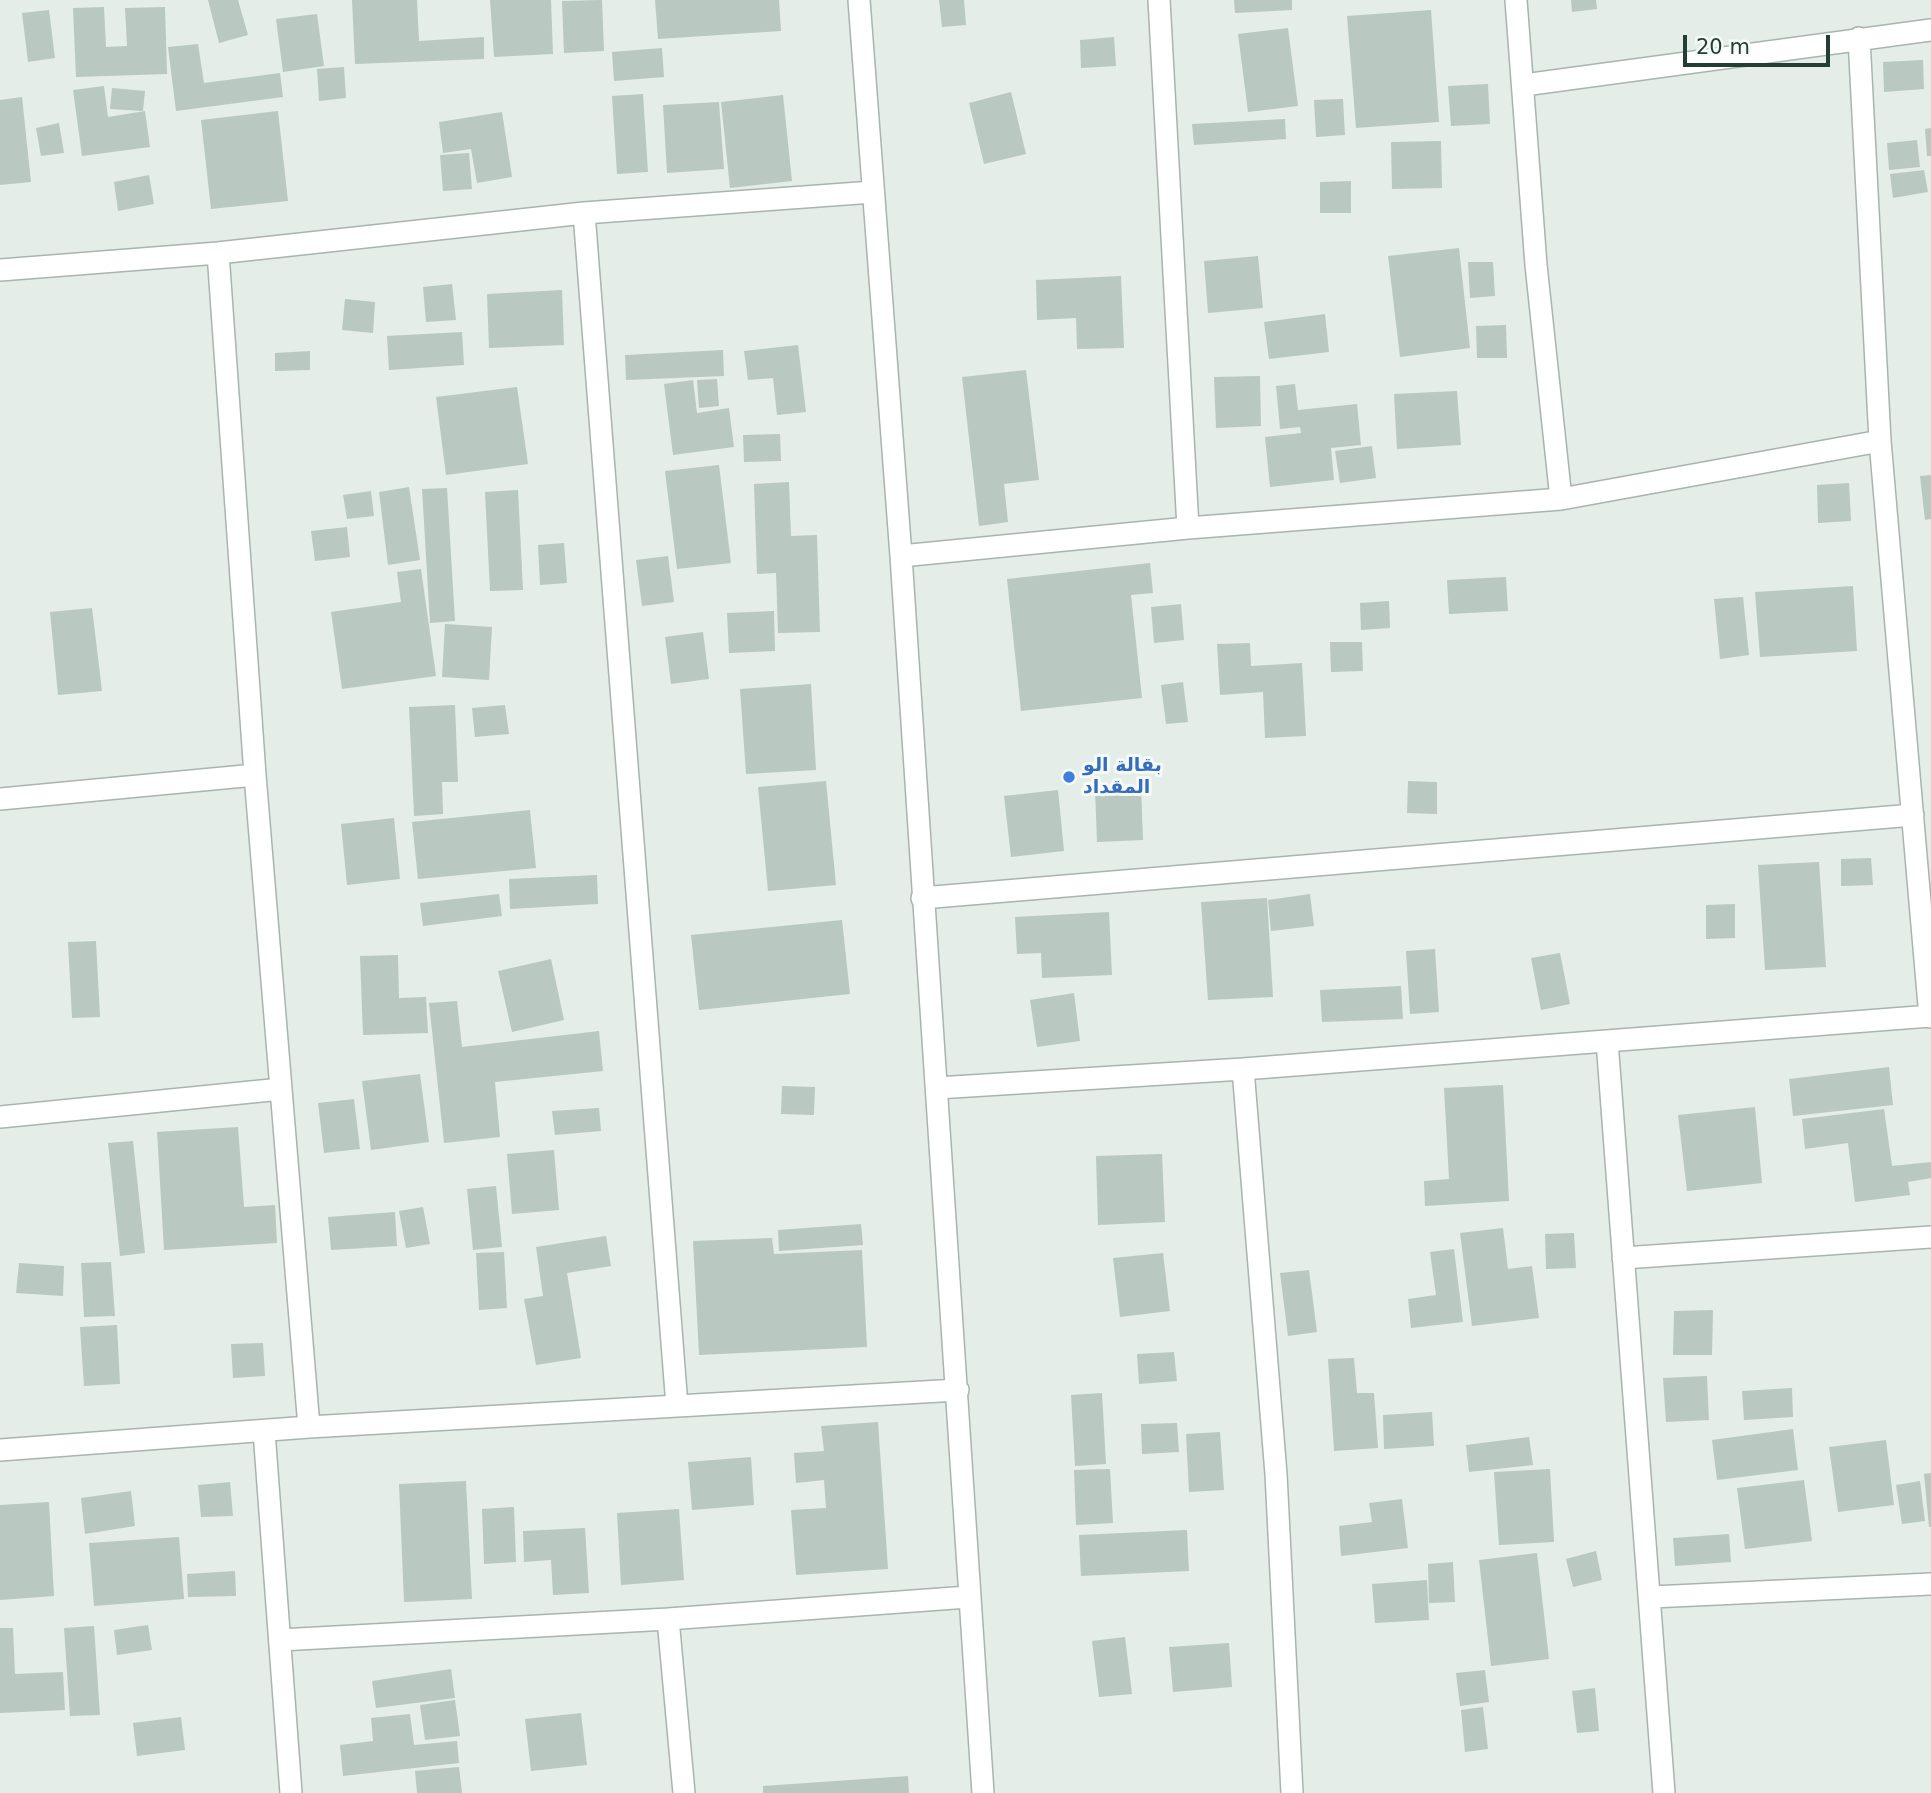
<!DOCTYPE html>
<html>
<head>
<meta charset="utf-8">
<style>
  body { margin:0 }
  #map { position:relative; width:1931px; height:1793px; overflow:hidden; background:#e4ede8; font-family:"DejaVu Sans",sans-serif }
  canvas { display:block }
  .scale { position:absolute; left:1683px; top:35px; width:147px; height:32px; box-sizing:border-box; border:4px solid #243e35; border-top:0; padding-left:9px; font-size:21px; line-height:24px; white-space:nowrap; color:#243e35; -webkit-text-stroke:5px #f5faf7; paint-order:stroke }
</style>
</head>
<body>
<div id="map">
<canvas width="1931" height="1793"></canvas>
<div class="scale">20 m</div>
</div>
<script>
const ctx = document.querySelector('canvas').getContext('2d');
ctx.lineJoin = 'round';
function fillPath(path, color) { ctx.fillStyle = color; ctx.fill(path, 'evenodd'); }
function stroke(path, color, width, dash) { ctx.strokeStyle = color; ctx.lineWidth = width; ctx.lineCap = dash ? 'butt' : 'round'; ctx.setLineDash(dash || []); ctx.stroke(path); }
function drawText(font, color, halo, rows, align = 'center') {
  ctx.font = font + ' "DejaVu Sans",Vazirmatn,sans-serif'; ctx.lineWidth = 6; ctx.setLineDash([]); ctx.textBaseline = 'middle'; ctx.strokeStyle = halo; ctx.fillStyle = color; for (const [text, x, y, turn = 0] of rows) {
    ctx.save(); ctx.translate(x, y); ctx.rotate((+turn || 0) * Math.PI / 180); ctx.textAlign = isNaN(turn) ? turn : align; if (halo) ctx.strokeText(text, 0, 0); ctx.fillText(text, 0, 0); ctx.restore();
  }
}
const building = new Path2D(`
  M208 0H238L248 35 219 43Z
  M352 0H417L419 41 484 37V59L355 64Z
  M490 0H551L553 54 494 57Z
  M602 0 604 51 564 53 562 1Z
  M655 0H779L781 31 658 39Z
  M939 0H964L966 25 942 27Z
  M1234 0H1292V10L1235 13Z
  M1571 0H1596L1597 9 1572 12Z
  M104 7 106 47 127 46 125 8 165 7 167 74 76 77 73 8Z
  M49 10 55 58 28 62 22 13Z
  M1431 10 1439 122 1356 128 1347 16Z
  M317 14 324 66 283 72 276 19Z
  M1288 28 1298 106 1248 112 1238 34Z
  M1114 37 1116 66 1081 68 1080 40Z
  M198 44 204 83 280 73 283 97 176 111 168 47Z
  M662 48 664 77 614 81 612 52Z
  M1923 60 1924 89 1884 92 1883 62Z
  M344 67 346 98 319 101 317 69Z
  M1488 84 1490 124 1451 126 1448 86Z
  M104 86 108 117 145 111 150 147 82 156 73 90Z
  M112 88 145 91 143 111 110 109Z
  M1011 92 1026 154 984 164 969 103Z
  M643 94 648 172 617 174 612 96Z
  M783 95 792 181 730 188 721 102Z
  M22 97 31 182 0 185V100Z
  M1343 99 1345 135 1316 137 1314 100Z
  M719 102 724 169 667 173 663 105Z
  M278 111 288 201 211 209 201 120Z
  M502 112 512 177 477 183 471 149 443 153 439 122Z
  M1285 119 1286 139 1194 145 1192 124Z
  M59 123 64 153 41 156 36 128Z
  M1931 128V156H1927L1925 129Z
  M1917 140 1920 167 1889 170 1887 143Z
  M1441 141 1442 188 1392 189 1391 142Z
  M469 153 472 189 443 191 440 155Z
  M1924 170 1928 192 1893 198 1890 174Z
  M149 175 154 204 118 211 114 182Z
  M1351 181V213H1320V182Z
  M1459 248 1470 348 1400 357 1388 256Z
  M1258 256 1263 308 1208 313 1204 261Z
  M1468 262H1493L1495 296 1470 298Z
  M1121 276 1124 348 1077 349 1076 318 1037 320 1036 280Z
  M452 284 456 320 426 322 423 287Z
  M562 290 564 345 489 348 487 294Z
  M345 299 375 302 373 333 342 330Z
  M1325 314 1329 352 1269 359 1264 322Z
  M1506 325 1507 358H1477L1476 326Z
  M462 332 464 365 389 370 387 336Z
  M798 345 806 412 777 415 773 378 748 380 744 351Z
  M723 350 724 376 626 380 625 355Z
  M310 351V370L275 371V353Z
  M1026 370 1039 480 1004 484 1008 522 979 526 962 377Z
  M1260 376 1261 426 1216 428 1214 377Z
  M717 379 719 406 699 408 697 380Z
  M693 380 697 413 729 408 734 447 673 455 664 384Z
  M1295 384 1298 410 1357 404 1361 445 1331 448 1334 480 1270 487 1265 437 1301 433 1300 427 1280 429 1276 386Z
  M517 387 528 464 446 475 436 397Z
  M1457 391 1461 445 1397 449 1394 394Z
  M780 434 781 461 744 462 743 435Z
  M1372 446 1376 478 1340 483 1335 451Z
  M719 465 731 563 677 569 665 471Z
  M1931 475V519L1925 520 1920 476Z
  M789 482 791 536 817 535 820 632 778 633 776 573 757 574 754 484Z
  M1849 483 1851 521 1818 523 1817 485Z
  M409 487 420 560 388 565 379 492Z
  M447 488 455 621 430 623 422 489Z
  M518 490 523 590 490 591 485 492Z
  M371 491 374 516 347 519 343 495Z
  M347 527 350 557 315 561 311 531Z
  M564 543 567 583 540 585 538 545Z
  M668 556 674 602 642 606 636 560Z
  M1150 563 1153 593 1131 595 1142 698 1021 711 1007 579Z
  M421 569 436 676 342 689 331 612 401 602 397 572Z
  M1506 577 1508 611 1449 614 1447 580Z
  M1853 586 1857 651 1760 657 1755 592Z
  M1743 597 1749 655 1720 659 1714 599Z
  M1389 601 1390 628 1361 630 1360 603Z
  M1181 604 1184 640 1154 643 1151 607Z
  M92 608 102 691 58 695 50 612Z
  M774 611 775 651 729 653 727 613Z
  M445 624 492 627 489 680 442 677Z
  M703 632 709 679 671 684 665 637Z
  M1330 642H1362L1363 671 1331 672Z
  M1250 643 1251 666 1302 663 1306 736 1265 738 1263 692 1220 695 1217 644Z
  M1183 682 1188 722 1166 724 1161 685Z
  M811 684 816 770 746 774 740 689Z
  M455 705 458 782H442L443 814 414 816 409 707Z
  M505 705 509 734 475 737 472 708Z
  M826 781 836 885 768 891 758 787Z
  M1408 781 1437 782V814L1407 813Z
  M1141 786 1143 840 1097 842 1095 788Z
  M1058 790 1064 851 1011 857 1004 796Z
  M530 810 536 868 418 879 412 822Z
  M394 818 400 879 347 885 341 824Z
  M1871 858 1873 885 1841 886V859Z
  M1819 862 1826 967 1765 970 1758 865Z
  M597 875 598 904 510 909 509 879Z
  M499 894 502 916 423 926 420 903Z
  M1310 894 1314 926 1271 931 1268 900Z
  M1267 898 1273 997 1208 1000 1201 902Z
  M1735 904V938L1706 939V905Z
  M1109 912 1112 975 1042 978 1041 953 1017 954 1015 917Z
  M842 920 850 994 699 1010 691 935Z
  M96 941 100 1017 72 1018 68 942Z
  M1435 949 1439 1012 1410 1014 1406 951Z
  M1560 953 1570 1004 1541 1010 1531 958Z
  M398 955 399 998 426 997 428 1033 363 1035 360 956Z
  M551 959 564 1020 512 1032 498 971Z
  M1401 986 1403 1019 1322 1022 1320 990Z
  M1074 993 1080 1041 1037 1047 1030 1000Z
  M457 1001 462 1047 599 1031 603 1071 495 1082 500 1137 444 1143 429 1003Z
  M1889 1067 1893 1105 1793 1116 1789 1079Z
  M420 1074 429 1142 371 1150 362 1081Z
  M1503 1085 1509 1201 1425 1206 1424 1181 1449 1179 1444 1088Z
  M782 1086 815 1087 814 1115 781 1114Z
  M354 1099 360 1149 324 1153 318 1103Z
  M1755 1107 1762 1183 1687 1191 1678 1115Z
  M599 1108 601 1131 555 1135 552 1111Z
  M1884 1109 1892 1166 1931 1162V1178L1908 1182 1910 1195 1855 1202 1848 1143 1805 1149 1802 1119Z
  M238 1127 244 1207 275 1205 277 1243 164 1250 157 1132Z
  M133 1141 145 1253 120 1256 108 1143Z
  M554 1150 559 1210 512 1214 507 1154Z
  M1162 1154 1165 1222 1098 1225 1096 1156Z
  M496 1186 502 1247 473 1250 467 1189Z
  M423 1207 430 1244 406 1248 399 1211Z
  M395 1212 397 1246 331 1250 328 1217Z
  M861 1224 863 1245 779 1251 778 1230Z
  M1503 1228 1508 1269 1532 1266 1539 1318 1472 1326 1460 1233Z
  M1574 1233 1576 1268 1546 1269 1545 1234Z
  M606 1236 611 1266 567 1273 581 1358 536 1365 524 1299 543 1296 536 1247Z
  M772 1238 774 1254 862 1250 867 1347 699 1355 693 1241Z
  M1454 1249 1463 1322 1411 1328 1408 1299 1436 1295 1430 1252Z
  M504 1252 507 1308 479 1310 476 1253Z
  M1163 1253 1170 1311 1120 1317 1113 1258Z
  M111 1262 115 1316 84 1317 81 1263Z
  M19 1263 64 1266 63 1296 16 1293Z
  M1309 1270 1317 1332 1288 1336 1280 1273Z
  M1713 1310 1712 1355H1673L1674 1311Z
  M117 1325 120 1384 84 1386 80 1327Z
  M263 1343 265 1376 233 1378 231 1344Z
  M1174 1352 1177 1381 1139 1384 1137 1354Z
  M1354 1358 1357 1393H1374L1378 1448 1334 1451 1328 1359Z
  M1707 1376 1709 1420 1666 1422 1663 1378Z
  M1792 1388 1793 1417 1744 1420 1742 1391Z
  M1102 1393 1106 1464 1075 1466 1071 1395Z
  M1432 1412 1434 1446 1384 1449 1383 1415Z
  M878 1422 888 1569 796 1575 791 1510 826 1508 824 1480 796 1483 794 1453 824 1451 821 1426Z
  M1177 1423 1179 1452 1142 1454 1141 1424Z
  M1793 1429 1798 1470 1717 1480 1712 1440Z
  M1220 1432 1224 1490 1189 1492 1186 1434Z
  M1529 1437 1533 1465 1469 1472 1466 1445Z
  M1886 1440 1894 1505 1838 1512 1829 1447Z
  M751 1457 754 1505 692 1510 688 1462Z
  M1110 1469 1113 1523 1076 1525 1074 1470Z
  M1550 1469 1554 1542 1499 1545 1494 1472Z
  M1931 1473V1527H1929L1924 1474Z
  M1804 1480 1812 1541 1745 1549 1737 1488Z
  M466 1481 472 1599 404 1602 399 1484Z
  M1920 1481 1925 1521 1902 1524 1896 1485Z
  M230 1482 233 1516 201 1517 198 1485Z
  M131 1491 135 1526 85 1534 81 1498Z
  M1402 1499 1408 1548 1341 1556 1339 1526 1372 1522 1369 1503Z
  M49 1502 54 1596 0 1600V1505Z
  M514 1507 516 1562 484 1564 482 1509Z
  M679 1509 684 1580 621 1585 617 1513Z
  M585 1528 589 1593 553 1595 551 1560 524 1562 523 1531Z
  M1187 1530 1189 1571 1081 1576 1079 1535Z
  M1729 1534 1731 1562 1675 1566 1673 1538Z
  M179 1537 184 1599 94 1606 89 1543Z
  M1596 1551 1602 1580 1573 1587 1566 1559Z
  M1537 1553 1549 1659 1491 1666 1479 1560Z
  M1453 1562 1455 1602 1429 1603 1428 1564Z
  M235 1571 236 1596 188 1597 187 1574Z
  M1427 1580 1429 1620 1375 1623 1372 1584Z
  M148 1625 152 1650 117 1655 114 1630Z
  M94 1626 100 1715 70 1716 64 1628Z
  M0 1628H13L15 1674 63 1672 65 1710 0 1713Z
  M1125 1637 1132 1694 1099 1697 1092 1641Z
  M1229 1643 1232 1687 1173 1692 1169 1647Z
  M451 1669 455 1698 376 1708 372 1681Z
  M1485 1670 1489 1702 1460 1706 1456 1673Z
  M1595 1688 1599 1731 1577 1733 1572 1691Z
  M455 1700 460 1736 425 1740 420 1705Z
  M1483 1707 1488 1749 1465 1752 1461 1710Z
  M581 1713 587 1765 531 1771 525 1719Z
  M410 1714 414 1745 457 1741 459 1763 343 1776 340 1745 373 1741 371 1718Z
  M181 1717 185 1750 137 1756 133 1723Z
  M459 1767 462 1793H417L415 1771Z
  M908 1776 909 1793H763V1786Z`);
const minor = new Path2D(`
  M859 0 901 556 983 1793
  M1159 0 1188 528
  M1516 0 1536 265 1561 499
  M1859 38 1880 441 1930 1017
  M1524 85 1931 30
  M584 213 677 1406
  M218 253 255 775 309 1427
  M0 270 218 253 584 213 873 192
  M901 556 1188 528 1561 499 1880 441
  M0 799 255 775
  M922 898 1913 815
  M1607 1041 1664 1793
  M1243 1069 1276 1474 1292 1793
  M937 1088 1243 1069 1931 1016
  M0 1117 281 1089
  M1623 1258 1931 1237
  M264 1431 291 1793
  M0 1450 309 1427 958 1390
  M1652 1597 1931 1584
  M668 1619 684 1793
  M280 1640 668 1619 968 1597`);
const markers = [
  [1069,777,7,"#3f7fe0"]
];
const shopNames = [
  ["بقالة الو",1083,766],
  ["المقداد",1083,788]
];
fillPath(building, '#b9c8c1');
stroke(minor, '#a7b5af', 24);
stroke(minor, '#fff', 21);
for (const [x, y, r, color] of markers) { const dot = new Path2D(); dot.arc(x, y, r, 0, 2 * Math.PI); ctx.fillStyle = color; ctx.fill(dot); stroke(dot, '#f5faf7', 2.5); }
drawText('bold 19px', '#366cbe', '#f5faf7', shopNames, 'left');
</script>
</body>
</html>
